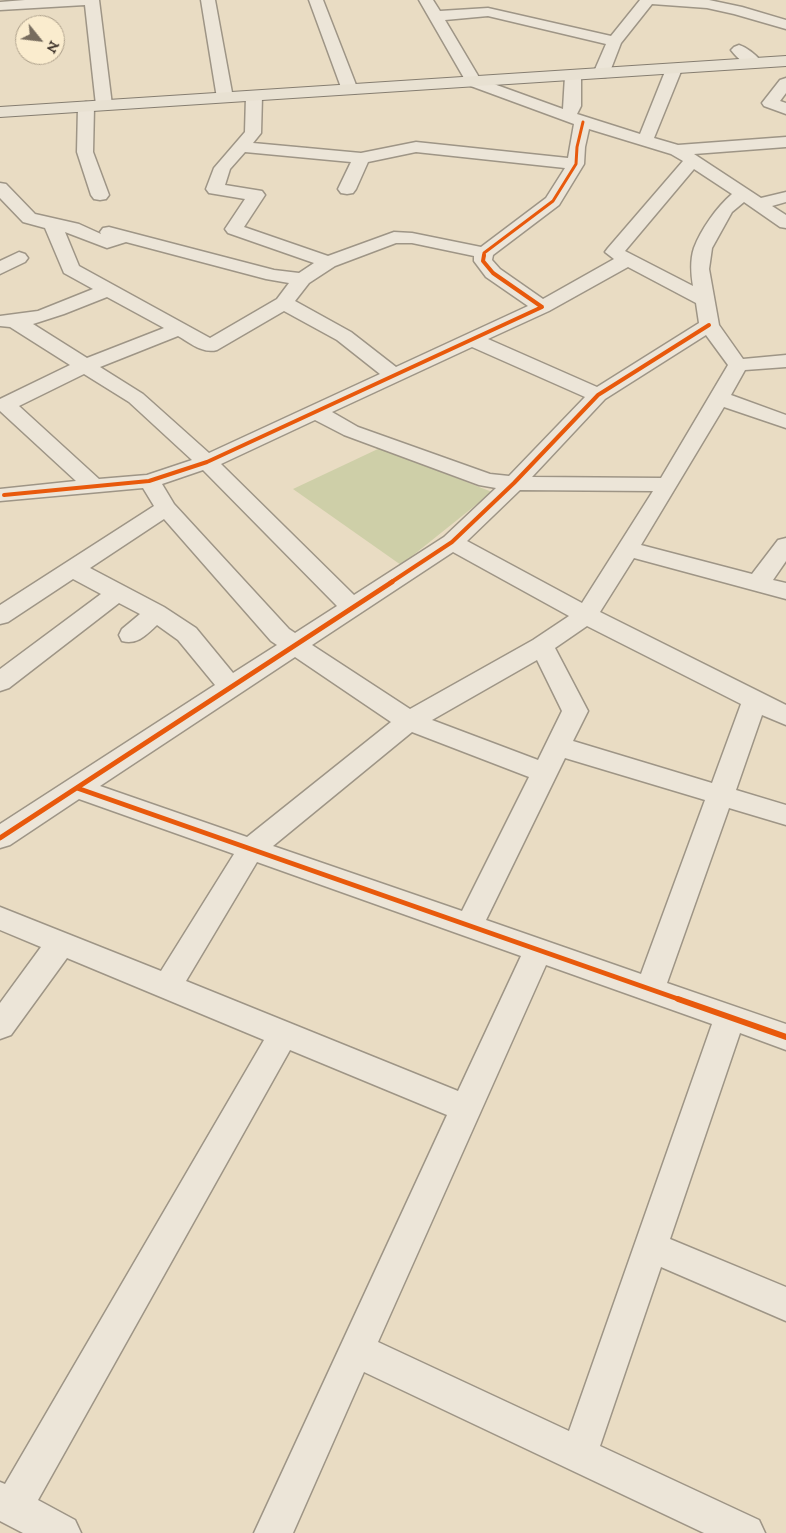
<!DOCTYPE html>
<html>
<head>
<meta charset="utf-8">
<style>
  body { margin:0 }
  #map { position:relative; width:786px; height:1533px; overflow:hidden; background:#e9dcc3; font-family:"IM FELL DW Pica",serif }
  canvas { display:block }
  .north { position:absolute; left:15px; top:15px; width:50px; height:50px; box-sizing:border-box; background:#faecce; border:1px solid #ada08b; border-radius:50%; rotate:119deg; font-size:14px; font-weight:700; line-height:20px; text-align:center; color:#3a2f27 }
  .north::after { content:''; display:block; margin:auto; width:18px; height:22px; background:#776c5e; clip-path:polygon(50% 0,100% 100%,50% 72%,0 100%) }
</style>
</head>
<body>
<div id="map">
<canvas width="786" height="1533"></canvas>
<div class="north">N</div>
</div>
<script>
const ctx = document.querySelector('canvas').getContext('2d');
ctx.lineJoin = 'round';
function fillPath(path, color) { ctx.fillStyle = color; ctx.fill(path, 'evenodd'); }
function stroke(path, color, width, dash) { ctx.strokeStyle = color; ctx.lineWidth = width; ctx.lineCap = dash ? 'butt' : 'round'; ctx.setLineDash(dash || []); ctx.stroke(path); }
const green = new Path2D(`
  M380 448 492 492 401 565 293 489Z`);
const minor = new Path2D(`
  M25 0H99L112 105 110 108H98L96 105 85 5 0 10V2Z
  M201 0H215L233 98 231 101H219L217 98Z
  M309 0H323L358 90 356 93H344L342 90Z
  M419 0H433L440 11 488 8 611 36 640 0H709L742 7 786 20V29L734 14 707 8 652 4 621 43 609 74 606 77H596L593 74 606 44 488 16 445 20 480 79 563 109 565 76 568 73H578L581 76V106L577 114 640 134 666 69 669 66H679L682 69 654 138 678 145 786 137V147L694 154 761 198 786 192V202L772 206 786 215V228L780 227 744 202 732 212 712 248 709 269 719 325 743 359 786 355V367L745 370 731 395 786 415V428L724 407 641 545 752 574 778 540 786 538V561L773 580 786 583V599L634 558 600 612 786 705V725L762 715 736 790 786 805V825L729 808 667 983 786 1024V1050L740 1033 670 1239 786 1287V1321L661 1267 600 1446 759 1520 765 1533H704L364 1372 293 1533H254L447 1115 290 1050 38 1500 75 1520 81 1533H23L0 1521V1482L5 1484 264 1040 67 958 11 1035 0 1039V1003L41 947 0 930V907L161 971 234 854 79 799 10 845 0 848V824L215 685 178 640 157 625C146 635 138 645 122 641L119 635 122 629 140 614 119 603 9 688 0 691V669L101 594 73 579 8 622 0 624V605L154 506 143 488 0 501V489L76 481 0 411V399L70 365 10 327 0 326V316L38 311 93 289 64 273 45 228 23 222 0 198V183L6 184 35 214 79 224 101 234 100 232 103 228 109 227 274 270 299 273 314 263 228 233 225 229 245 199 209 193 206 189 214 168 245 132 246 96 248 93H260L262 96 261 133 253 143 361 153 416 142 568 158 574 124 468 85ZM589 129 671 154 683 161 608 248 605 252 614 259 543 299 500 269 492 260 493 255 559 205 584 164 585 147ZM245 152 351 162 338 189 341 193 347 194 353 193 356 189 368 162 416 152 565 168 546 198 481 247 412 233 394 232 328 256 244 227 265 195 262 191 225 185 230 169ZM694 169 732 194C717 207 701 229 694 248 690 260 691 274 693 286L625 251ZM65 232 107 248 126 242 266 279 289 283 277 299 210 338 79 266ZM396 243H412L474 256V261L486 277 528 306 396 367 351 332 295 301 309 283 335 266ZM628 267 696 303 699 323 597 387 488 339 549 311ZM107 297 164 328 87 358 33 324 64 314ZM284 311 337 340 380 374 209 453 143 394 100 367 178 336C190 343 203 354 217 350ZM706 335 728 365 661 478 532 477 605 399ZM472 347 585 397 509 476 490 474 358 427 332 412ZM84 374 129 402 192 460 147 475 99 479 19 406ZM315 420 344 435 479 485 496 488 444 537 354 595 221 464ZM203 470 337 606 295 633 289 629 174 504 162 484ZM520 490 653 491 582 603 467 541ZM164 519 271 641 277 645 233 673 196 628 164 607 90 568ZM453 552 569 616 533 640 410 709 312 645ZM587 626 741 704 712 783 573 741 588 711 555 648ZM295 657 391 722 247 837 100 786ZM537 660 562 711 538 760 432 720ZM412 732 529 777 462 911 273 846ZM565 758 705 800 641 974 486 920ZM257 862 521 956 458 1091 186 981ZM546 965 712 1024 569 1431 378 1342Z
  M739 45C748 48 757 56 763 63L760 66C749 69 738 59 731 50L734 47Z
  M786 78V93L780 101 786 103V114L764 106 762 103 780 80Z
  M86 102 92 104 94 107 93 152 109 195 106 199 100 200 94 199 91 195 77 152 78 107 80 104Z
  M19 252 25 254 28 258 25 262 0 274V261Z`);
const major = new Path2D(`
  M786 56V66L0 117V107Z`);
const cyclewayFar3 = new Path2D(`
  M484 256V253L553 201 576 164 577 147 583 122`);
const cyclewayFar2 = new Path2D(`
  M4 495 149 481 207 462 542 307 493 273 483 261 484 255
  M390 583 452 542 514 483 598 395 709 325`);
const cyclewayFar1 = new Path2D(`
  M77 788 681 1000
  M0 838 392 582`);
const cycleway = new Path2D(`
  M678 999 786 1037`);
fillPath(green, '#cecfa8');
stroke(minor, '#9e9586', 3);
stroke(major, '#857d70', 2);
fillPath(minor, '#ece5d8');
fillPath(major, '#e8e1d2');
stroke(cyclewayFar3, '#e8590c', 3);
stroke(cyclewayFar2, '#e8590c', 4);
stroke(cyclewayFar1, '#e8590c', 5);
stroke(cycleway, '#e8590c', 6);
</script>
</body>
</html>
